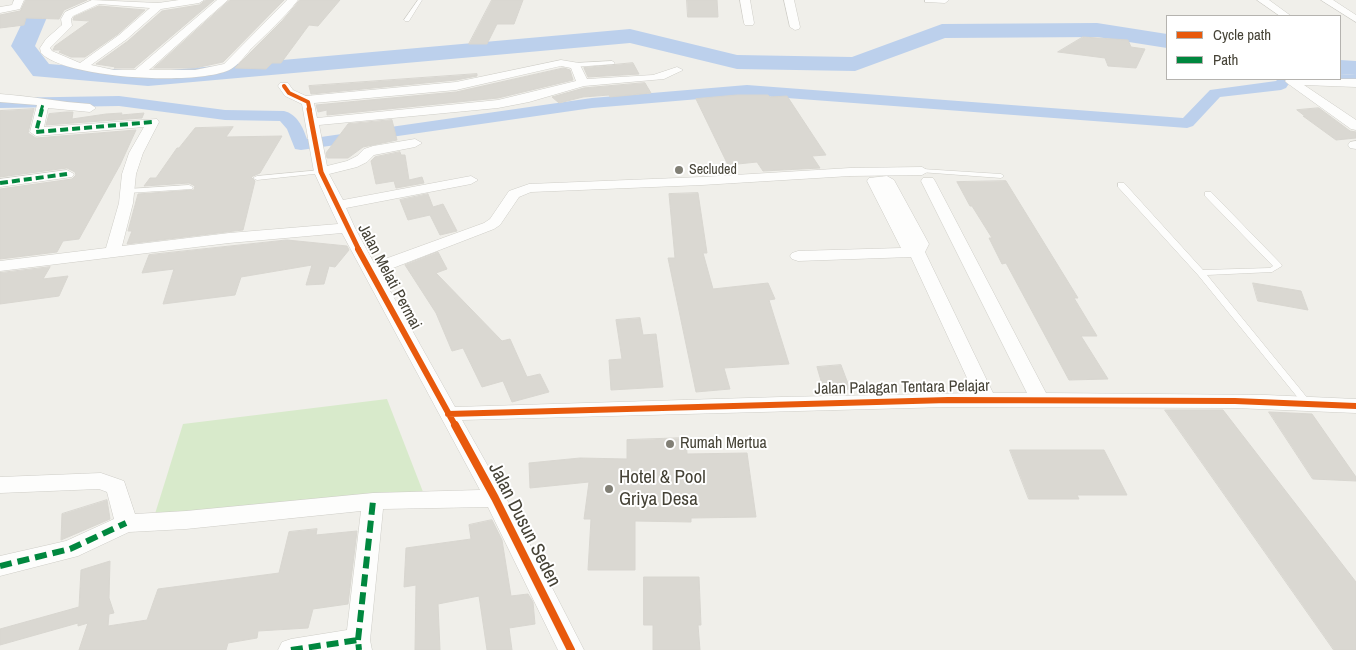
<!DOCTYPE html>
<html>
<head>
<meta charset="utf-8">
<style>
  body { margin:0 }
  #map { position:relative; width:1356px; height:650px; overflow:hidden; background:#f0efea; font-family:"Archivo Narrow",sans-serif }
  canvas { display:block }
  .legend { position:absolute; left:1166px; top:15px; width:175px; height:65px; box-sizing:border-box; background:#fff; border:1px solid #b5b3af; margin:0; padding:6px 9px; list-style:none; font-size:15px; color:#454236 }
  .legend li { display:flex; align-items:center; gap:10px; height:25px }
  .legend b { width:25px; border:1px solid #b5b3af }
</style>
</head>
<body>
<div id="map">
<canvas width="1356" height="650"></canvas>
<ul class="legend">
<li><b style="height:6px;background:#e8590c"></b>Cycle path</li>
<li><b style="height:6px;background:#00873e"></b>Path</li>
</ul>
</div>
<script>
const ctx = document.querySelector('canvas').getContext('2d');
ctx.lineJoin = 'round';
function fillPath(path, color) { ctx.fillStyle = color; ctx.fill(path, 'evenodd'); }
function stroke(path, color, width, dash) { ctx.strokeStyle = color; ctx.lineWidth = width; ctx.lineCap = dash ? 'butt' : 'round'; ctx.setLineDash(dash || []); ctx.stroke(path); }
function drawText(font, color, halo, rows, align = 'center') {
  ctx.font = font + ' "Archivo Narrow",sans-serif'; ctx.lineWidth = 4; ctx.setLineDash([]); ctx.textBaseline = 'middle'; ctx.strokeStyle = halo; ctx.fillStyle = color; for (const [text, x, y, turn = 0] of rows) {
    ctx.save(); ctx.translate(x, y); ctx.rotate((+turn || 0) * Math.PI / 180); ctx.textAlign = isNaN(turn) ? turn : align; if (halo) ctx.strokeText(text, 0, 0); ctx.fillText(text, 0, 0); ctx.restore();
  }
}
const green = new Path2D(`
  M387 399 425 497 154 517 183 424Z`);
const canal = new Path2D(`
  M1340 74 1356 75V83L1335 81 1333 79H1340Z
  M1278 79H1292L1286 88 1281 90 1220 97 1193 126 1187 128 747 95 592 108 301 150 295 149 287 129 280 121 225 120 119 106 0 108V98L119 96 225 110 284 111C297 114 303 127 307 139L592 98 747 85 1183 118 1210 90 1276 81Z`);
const river = new Path2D(`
  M37 0H65L62 4 50 10 35 46 49 64 148 72 630 29 737 55 852 57 942 24 1097 23 1167 34V48L1097 37 945 38 855 71 737 69 630 43 148 86 33 76 11 46 30 6Z
  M1340 60 1356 61V75L1340 74Z`);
const building = new Path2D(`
  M26 0H87L64 10 59 19 26 18 24 25 0 28V15L20 11Z
  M206 0H214L134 68H114L116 67 96 64 128 41 162 11 199 5Z
  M230 0H284L223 62 195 68H154Z
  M300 0H340L318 26 309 25 281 63H272L266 69 235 68 282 21Z
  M492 0H523L514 24H497L487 44H469Z
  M687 0H717L718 17H688Z
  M99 6 145 10 118 34 85 57H71L59 52 62 50H53L55 46 90 21 73 20 74 17Z
  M1083 37 1128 40 1131 47 1145 49 1136 68 1108 66 1105 58 1058 52Z
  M633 63 639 74 588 77 584 68Z
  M564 68 570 70 573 80 498 98 327 115V110L318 112 316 105 456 92Z
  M477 74V76L456 80 311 94 309 86Z
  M645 83 651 93 610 97 609 95 583 97 559 103 552 97 584 88Z
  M737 95H768L770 97 787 96 826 155 812 156 820 168 763 171 757 162 728 165 696 99Z
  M1319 108 1350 131 1356 132V138L1336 140 1303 116 1306 117 1297 110Z
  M34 109 28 133 36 138 136 130 120 165 79 239 63 241 57 252 0 259V189L72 179 76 175 75 172 67 168 0 177V111Z
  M66 112H73L72 119 106 114 122 113 121 115 144 113 142 118 46 125 49 114Z
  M392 120 397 140 363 147 348 158H327L326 153 348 124Z
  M233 127 226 137 282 136 260 173 251 177 255 181 243 230 127 244 132 231H128L138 194 194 190 195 186 189 183 144 186 150 178H156L177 148H179L195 128Z
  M400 152 401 155H405L409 180 422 177 424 183 396 188 394 181 376 184 371 161 375 157Z
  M1006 181 1078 298H1074L1097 336H1081L1108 379 1069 380 1006 263 1002 264 989 238H992L972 206H970L957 182Z
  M698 193 707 253H703L713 289 768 283 775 299 769 300 789 364 724 368 730 389 696 392 668 258H675L669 194Z
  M428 194 433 207 443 204 457 231 440 235 430 215 408 220 400 200Z
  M287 240 347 246 349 250 335 267 329 266 324 284 306 285 312 265 241 277 235 295 163 304 174 269 142 273 149 255Z
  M438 252 447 269 436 273 502 341 510 339 527 377 540 374 549 392 512 402 503 381 482 387 463 348 452 351 436 313 405 265Z
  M50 267 43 279 68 276 59 296 0 304V273Z
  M1253 283 1301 291 1308 310 1258 301Z
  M640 318 643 335 656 334 663 387 611 390 609 360 622 359 616 320Z
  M841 365 850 389 824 391 817 367Z
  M1165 410H1223L1356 582V650H1334Z
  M1269 412 1312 414 1356 477V481L1313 479Z
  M686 438 687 454 747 453 756 517 691 518V522L635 521V570H588L591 519H584L589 482 530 488 529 463 580 458 627 459V440Z
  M1010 450H1104L1127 495H1077L1079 499H1029Z
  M107 500 110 519 61 540 62 514Z
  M492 520 502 540 511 596 528 594 533 602 535 624 509 628 512 650H487L479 596 438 604 440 650H415L416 585 404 587 406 548 471 539 469 525Z
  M317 529 316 535 357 531 348 604 313 609 308 628 258 631 257 638 228 643 226 650H79L88 623 78 626V623L0 645V629L79 607 81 570 110 561 109 598 114 613 109 614 108 626 147 620 158 589 279 573 289 532Z
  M644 577H699L701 625H698L700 650H653V625H644Z`);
const service = new Path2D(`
  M418 0H422L409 21H405L404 20Z
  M925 0H949L945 3 927 2H925Z
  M612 61 615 63 614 64 575 67 572 65 575 63Z
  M922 169 1001 174 1004 176 1001 178 920 172V170Z
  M321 170 324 172 323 173 257 180 253 178 257 176Z
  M1118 183H1124L1203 270 1270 268 1273 266 1205 196V192H1211L1281 264 1282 266 1272 272 1207 275 1309 400 1311 402 1309 404H1303L1198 275 1118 187Z
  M189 185 193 187 192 189 128 193 124 191 128 189Z`);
const minor = new Path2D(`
  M14 0H24L20 9 0 13V7L12 5Z
  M92 0 158 3 179 0H204L199 3 161 9 127 39 91 65 114 70H135L217 0H228L149 70H195L224 64 287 0H298C284 18 266 34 250 50 245 56 238 65 231 69 201 86 66 79 41 53L40 48 46 39 62 25 61 19 65 12ZM99 4 150 8 119 35 80 63 52 51 50 48 72 26 71 19 73 16Z
  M740 0H750L754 23 753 25H745L744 23Z
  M784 0H794L800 27 799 29 795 30 790 27Z
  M1257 0H1269L1291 16H1280Z
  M1321 0H1333L1356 15V22Z
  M561 60 579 63 587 79 653 75 677 67 683 70 664 79 584 86 529 102 498 108 319 125 327 166 347 161 357 156 364 149 373 146 415 139 422 143 415 147 374 155 367 162 357 167 329 174 343 200 471 176 478 180 471 184 346 208 355 228 374 263 484 223 490 219 509 191 529 184 702 177 850 168 922 167 929 171 922 175 850 176 702 185 531 192 519 197 500 225 494 229 380 273 455 407 781 397 974 393 911 257 798 261 792 259 790 256 792 253 798 251 901 248 867 181 869 178 887 176 894 180 929 244 925 252 993 393H1027L921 181 923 178H933L935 181 1046 393 1266 395 1356 399V413L1235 408 948 407 462 420 506 498 584 650H558L488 507 383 509 370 640 372 650H278L282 642 291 639 347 630 361 511 186 529 129 532 78 556 0 576V556L66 541 114 519 107 492 99 489 0 493V477L101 473 124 481 135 514 186 511 373 493 480 490 342 233 229 243 0 271V261L106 248 119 203 122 174 129 153 144 127 36 136 30 132 37 105 0 102V94C31 96 59 102 90 104L96 108 90 112 48 108 44 127 157 119 159 122 143 153 136 174 133 203 122 246 229 233 338 224 314 172 302 104 285 96 278 86 280 83H288L293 90 306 96 456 82ZM561 66 571 68 576 81 498 100 317 118 314 103 456 90Z
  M1287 79H1356V87L1304 85 1356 120V130L1351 129 1287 83 1285 81Z
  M1356 141V149L1350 148 1348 145 1350 142Z
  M67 170 74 174 72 177 0 187V179Z`);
const quietFar2 = new Path2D(`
  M41 111 43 104`);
const quietFar1 = new Path2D(`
  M42 109 36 132 153 122V124
  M0 183 67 174`);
const quiet = new Path2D(`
  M0 566 70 549 126 523
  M358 640 373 501
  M291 650 358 640 359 650`);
const cyclewayFar3 = new Path2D(`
  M284 86 289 93 308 102 310 111`);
const cyclewayFar2 = new Path2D(`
  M309 109 321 172 359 250`);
const cyclewayFar1 = new Path2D(`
  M358 249 456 427
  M448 414 948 400 1235 401 1356 406`);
const cycleway = new Path2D(`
  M455 425 495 498 571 650`);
const markers = [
  [679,170,5,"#817f75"],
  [670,444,5,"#817f75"],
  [609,489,5,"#817f75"]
];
const farPoinames = [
  ["Secluded",689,170]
];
const streetNames = [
  ["Jalan Melati Permai",389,277,62],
  ["Jalan Palagan Tentara Pelajar",902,388,-1]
];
const poiNames = [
  ["Rumah Mertua",680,444]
];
const nearPoinames = [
  ["Hotel & Pool",619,478],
  ["Griya Desa",619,500]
];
const nearStreetnames = [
  ["Jalan Dusun Seden",524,525,63]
];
fillPath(green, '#d8eacb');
fillPath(canal, '#bcd0ec');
fillPath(river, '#bcd0ec');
fillPath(building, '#dad8d2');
stroke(building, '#d8d6d0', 1);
stroke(service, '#cecdc7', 1);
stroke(minor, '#cecdc7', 1);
fillPath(service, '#fdfdfc');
fillPath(minor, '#fdfdfc');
stroke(quietFar2, '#00873e', 3, [6, 3]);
stroke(quietFar1, '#00873e', 4, [8, 4]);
stroke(quiet, '#00873e', 6, [12, 6]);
stroke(cyclewayFar3, '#e8590c', 4);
stroke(cyclewayFar2, '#e8590c', 5);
stroke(cyclewayFar1, '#e8590c', 6);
stroke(cycleway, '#e8590c', 8);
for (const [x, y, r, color] of markers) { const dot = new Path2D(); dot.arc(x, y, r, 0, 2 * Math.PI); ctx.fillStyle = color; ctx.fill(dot); stroke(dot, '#fff', 2); }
drawText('14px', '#454236', '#fff', farPoinames, 'left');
drawText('16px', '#454236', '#fff', streetNames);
drawText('16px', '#454236', '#fff', poiNames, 'left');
drawText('19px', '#454236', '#fff', nearPoinames, 'left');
drawText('19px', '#454236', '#fff', nearStreetnames);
</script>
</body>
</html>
